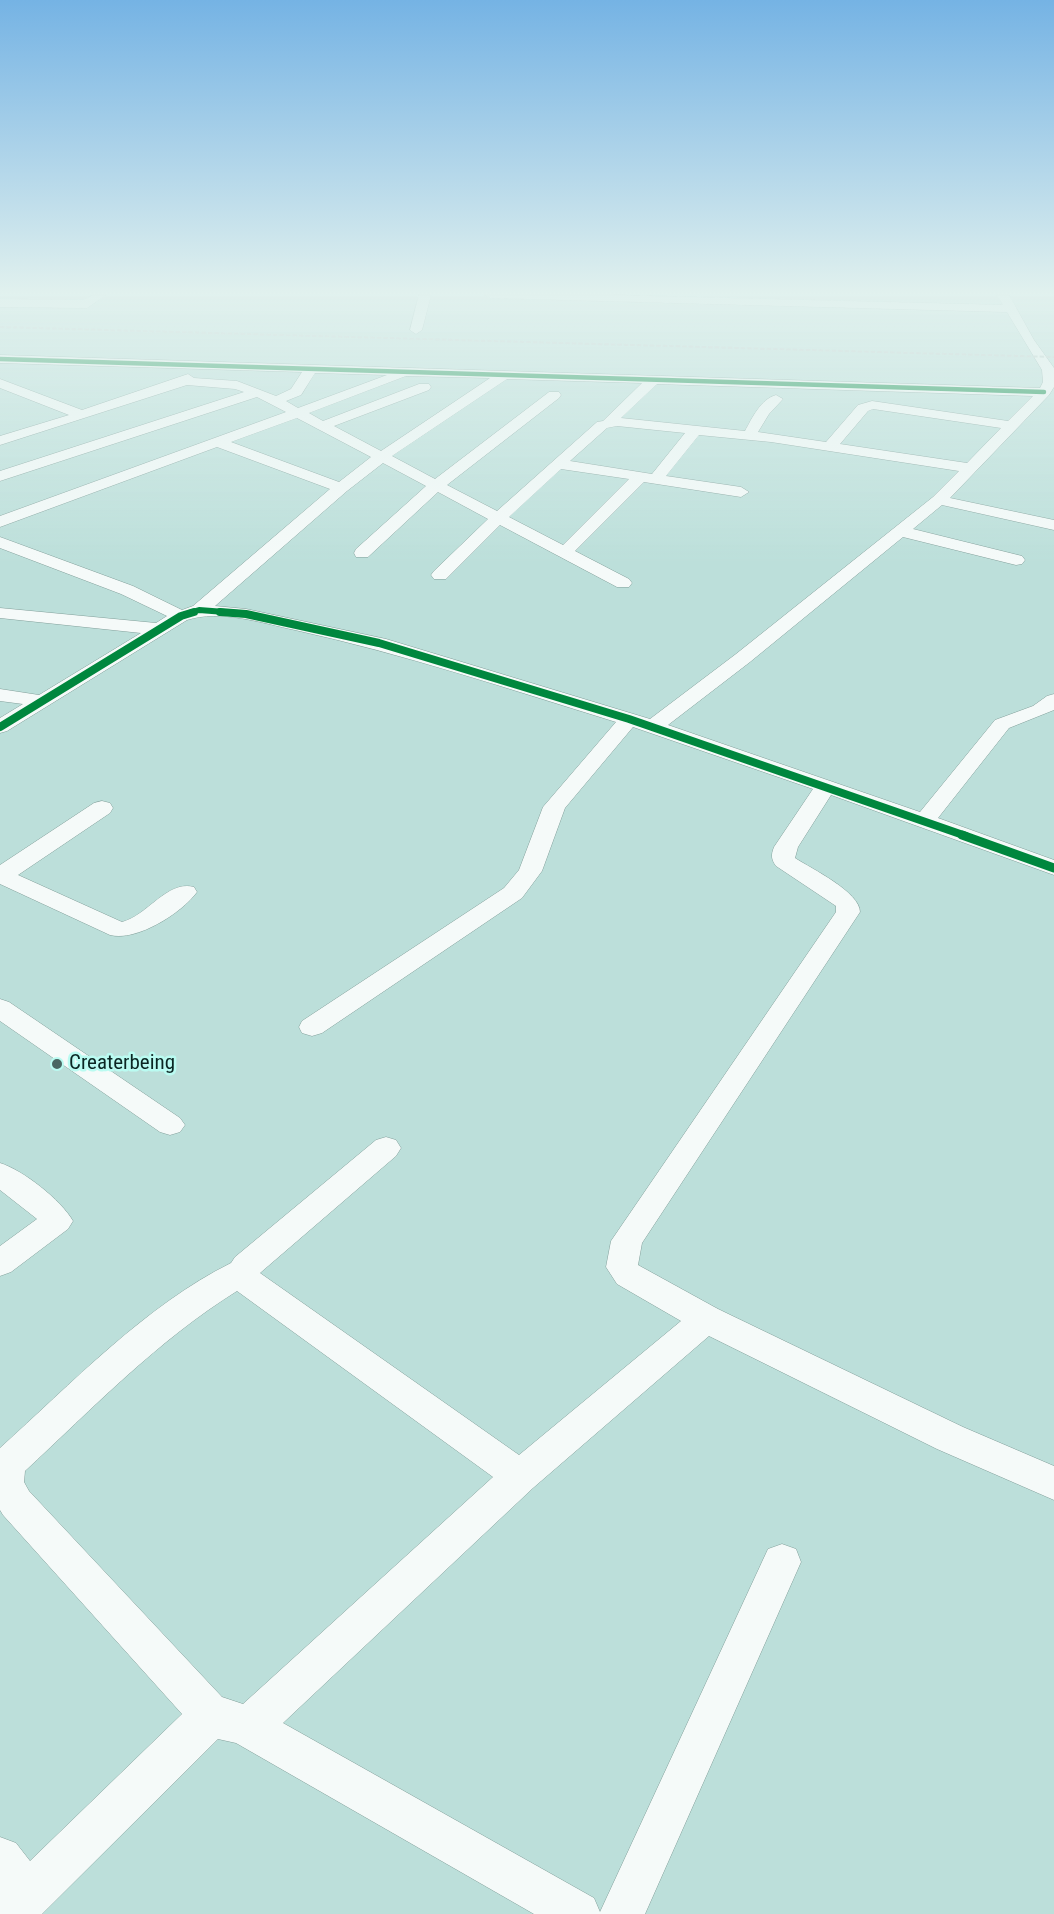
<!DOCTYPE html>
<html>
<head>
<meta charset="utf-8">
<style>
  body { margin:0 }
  canvas { display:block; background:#bcdfda }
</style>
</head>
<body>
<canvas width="1054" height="1914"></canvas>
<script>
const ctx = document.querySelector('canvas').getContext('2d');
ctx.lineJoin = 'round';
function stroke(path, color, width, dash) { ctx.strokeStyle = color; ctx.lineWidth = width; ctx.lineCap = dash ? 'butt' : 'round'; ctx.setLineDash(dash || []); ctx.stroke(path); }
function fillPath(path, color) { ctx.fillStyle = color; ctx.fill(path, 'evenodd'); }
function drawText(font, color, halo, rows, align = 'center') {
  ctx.font = font + ' "Roboto Condensed",sans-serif'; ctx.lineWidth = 5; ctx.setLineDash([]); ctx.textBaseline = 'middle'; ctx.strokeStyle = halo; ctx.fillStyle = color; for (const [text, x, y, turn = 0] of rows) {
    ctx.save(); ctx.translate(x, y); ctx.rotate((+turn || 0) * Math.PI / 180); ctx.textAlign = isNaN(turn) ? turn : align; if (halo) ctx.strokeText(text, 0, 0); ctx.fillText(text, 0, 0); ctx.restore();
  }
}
const street = new Path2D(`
  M93 295H106L87 308 0 307V299L84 300Z
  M419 295H431L422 330 416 334 410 330Z
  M485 295H610L1003 305 997 295H1009L1034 340 1054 368V387L1049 395 950 498 1054 520V530L942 505 913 529 1022 556 1025 560 1022 564 1016 565 903 537 750 662 668 725 920 812 995 720 1033 706 1047 696 1054 694V710L1009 728 938 818 1054 860V875L831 795 798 847 795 858C812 869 860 892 860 912L642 1243 638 1265 718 1309 963 1427 1054 1466V1500L937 1449 709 1336 533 1488 283 1723 594 1898 600 1912 768 1549 782 1544 796 1549 801 1562 645 1914H534L236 1743 218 1739 42 1914H0V1837L16 1843 30 1861 182 1714 3 1515 0 1510V1448C70 1385 146 1305 231 1263L235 1257 376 1140 386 1137 396 1140 401 1148 396 1156 260 1273 519 1455 681 1321 617 1284 606 1267 611 1241 836 912V906L776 866C771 859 771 855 774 847L813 789 633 727 565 808 542 871 522 898 322 1033 312 1036 302 1033 299 1027 302 1021 504 888 519 870 543 807 616 722C509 689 404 654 295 630 262 623 220 609 187 620L7 731 0 733V718L23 704 0 701V689L39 695 141 633 0 618V608L156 623 167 616 121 594 0 548V537L133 586 182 610 193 606 330 489 217 447 0 527V516L286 412 257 397 0 481V471L244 392 235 389 187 385 0 445V436L69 415 0 388V379L82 410 188 374 194 378 237 381 276 396 291 389 302 372 0 363V355L1040 388 1043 382 1042 370 1007 312 491 298ZM315 373 387 375 298 408 286 401 301 395ZM406 376 490 378 381 451 334 426 429 390 431 387 429 384H419L323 421 309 413ZM507 379 642 383 603 421 597 422 497 511 447 485 559 398 561 395 559 392H549L435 479 392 456ZM657 384 1033 396 1008 421 872 401 858 405 826 442 758 432 769 414 783 399 776 395C761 399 752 418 745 431L621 418ZM873 409 1001 428 967 463 840 444 868 411ZM297 418 371 457 339 482 231 442ZM617 426 685 433 652 474 570 461 607 428ZM699 435 771 442 959 471 933 497 736 654 650 719 386 639 246 609 215 606 347 491 383 463 426 486 356 549 354 553 356 557H368L438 492 488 519 434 571 431 575 434 579H446L500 525 617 587H629L632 583 629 579 575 551 644 482 741 497 749 492 741 487 666 476ZM561 469 629 479 563 545 509 517ZM237 1291 493 1477 243 1704 222 1697 29 1491 24 1482 25 1471C93 1408 158 1340 237 1291Z
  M102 801 110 803 113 808 110 813 18 875 122 922C147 916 167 880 194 887L197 892C182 913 136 942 110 935L0 884V865L94 803Z
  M0 999 9 1002 180 1118 185 1125 180 1132 170 1135 160 1132 0 1021Z
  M0 1163C23 1170 61 1200 73 1221L68 1229 11 1272 0 1276V1246L37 1219 0 1190Z`);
const rail = new Path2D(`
  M0 327 1054 357`);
const cyclewayFar3 = new Path2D(`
  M0 359 1044 392`);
const cyclewayFar2 = new Path2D(`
  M189 613 199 610 238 613`);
const cyclewayFar1 = new Path2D(`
  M220 612 246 614 379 643 629 719 966 836
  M0 727 181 616 194 612`);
const cycleway = new Path2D(`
  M962 835 1054 868`);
const markers = [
  [57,1064,6,"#496763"]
];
const poiNames = [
  ["Createrbeing",69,1064]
];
stroke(street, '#829f9a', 1);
fillPath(street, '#f5faf9');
stroke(rail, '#c2cccb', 2, [4.5, 2]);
stroke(cyclewayFar3, '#00873e', 4.5);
stroke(cyclewayFar2, '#00873e', 6);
stroke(cyclewayFar1, '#00873e', 8);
stroke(cycleway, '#00873e', 9);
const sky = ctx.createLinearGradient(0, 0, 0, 563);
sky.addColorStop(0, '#75b3e4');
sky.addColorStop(0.52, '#e1f1ee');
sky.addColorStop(1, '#e1f1ee00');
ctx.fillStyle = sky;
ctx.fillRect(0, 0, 1054, 563);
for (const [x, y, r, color] of markers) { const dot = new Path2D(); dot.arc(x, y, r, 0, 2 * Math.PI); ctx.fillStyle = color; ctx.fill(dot); stroke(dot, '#bafbf1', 2); }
drawText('21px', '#0b2623', '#bafbf1', poiNames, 'left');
</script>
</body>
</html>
